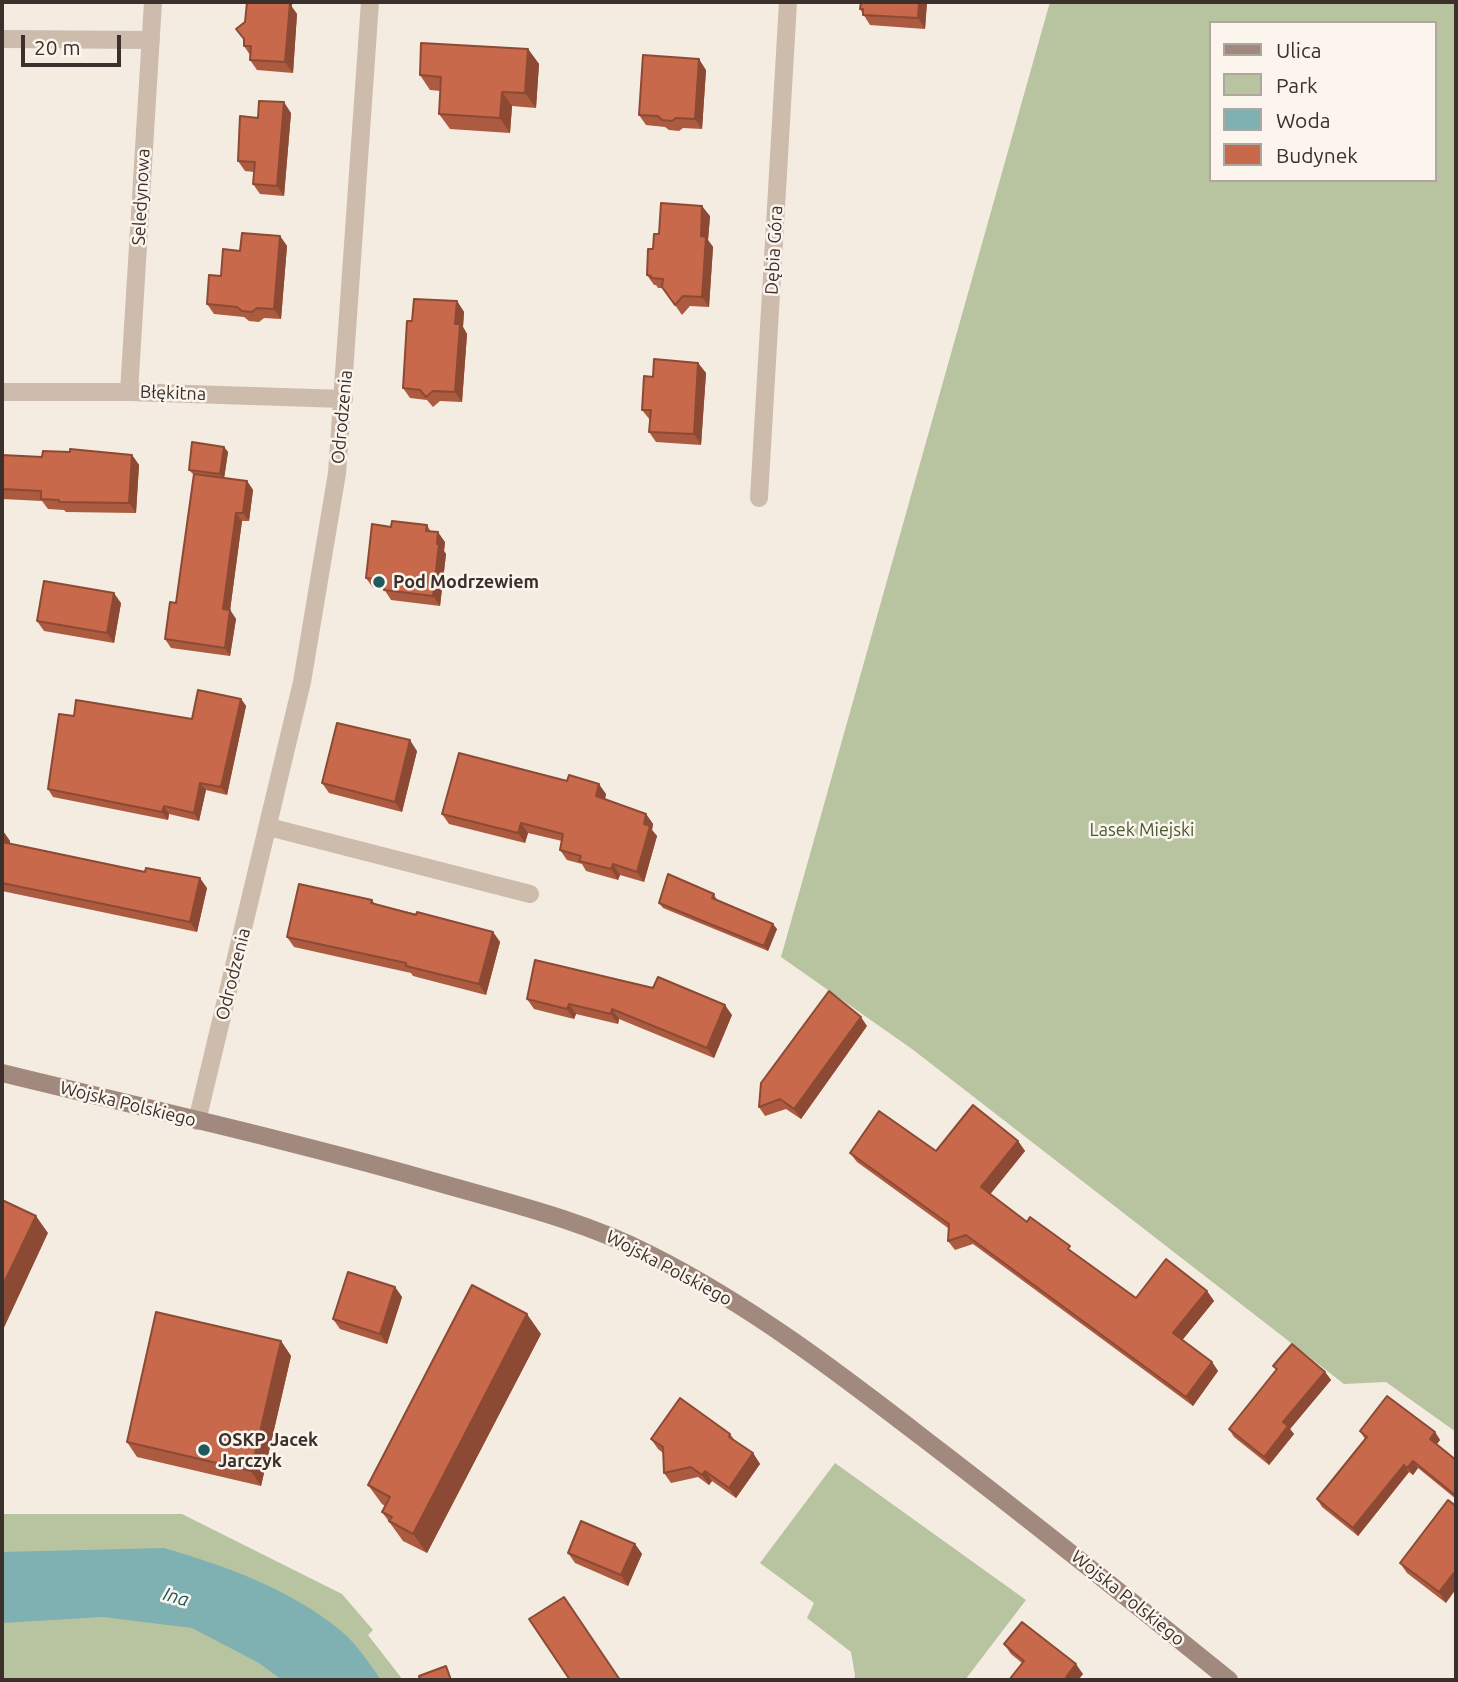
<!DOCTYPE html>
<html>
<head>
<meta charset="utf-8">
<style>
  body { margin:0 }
  #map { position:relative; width:1458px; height:1682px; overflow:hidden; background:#f4ebe1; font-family:Ubuntu,sans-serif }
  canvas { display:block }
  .frame { position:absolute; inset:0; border:4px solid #3b302b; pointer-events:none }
  .legend { position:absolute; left:1209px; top:21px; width:228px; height:161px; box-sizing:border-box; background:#fbf5ee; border:2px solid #aea6a0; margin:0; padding:9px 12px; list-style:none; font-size:21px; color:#3b302b }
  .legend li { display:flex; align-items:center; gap:14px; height:35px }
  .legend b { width:35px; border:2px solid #aea6a0 }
  .scale { position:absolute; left:21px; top:35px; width:100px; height:32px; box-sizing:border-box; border:4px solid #3b302b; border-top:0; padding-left:9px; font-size:21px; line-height:24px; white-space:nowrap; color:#3b302b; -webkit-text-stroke:5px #fbf5ee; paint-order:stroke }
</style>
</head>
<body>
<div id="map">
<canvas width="1458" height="1682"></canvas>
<div class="frame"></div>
<ul class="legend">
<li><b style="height:9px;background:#a18a7d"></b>Ulica</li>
<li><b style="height:19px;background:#b8c4a0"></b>Park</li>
<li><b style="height:19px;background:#7fb0b2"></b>Woda</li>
<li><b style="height:19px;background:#c8694b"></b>Budynek</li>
</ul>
<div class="scale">20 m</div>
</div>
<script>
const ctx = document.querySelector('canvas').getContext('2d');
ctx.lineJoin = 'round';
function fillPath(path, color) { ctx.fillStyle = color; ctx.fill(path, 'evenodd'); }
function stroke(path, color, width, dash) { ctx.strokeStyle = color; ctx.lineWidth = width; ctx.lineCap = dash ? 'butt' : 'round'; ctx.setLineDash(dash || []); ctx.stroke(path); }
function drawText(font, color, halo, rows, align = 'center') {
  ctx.font = font + ' Ubuntu,sans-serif'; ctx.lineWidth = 5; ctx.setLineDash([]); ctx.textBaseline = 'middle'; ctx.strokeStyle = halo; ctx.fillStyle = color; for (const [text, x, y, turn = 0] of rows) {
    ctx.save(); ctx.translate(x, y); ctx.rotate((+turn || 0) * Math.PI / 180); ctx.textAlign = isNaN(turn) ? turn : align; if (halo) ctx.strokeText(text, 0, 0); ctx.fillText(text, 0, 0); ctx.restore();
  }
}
const green = new Path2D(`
  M1050 2H1456V1432L1386 1382 1344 1384 912 1049 781 957ZM1211 23H1435V180H1211Z
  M835 1463 1026 1600 965 1680H854L855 1675 851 1652 807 1618 814 1603 760 1563Z
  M2 1514H182L342 1594 373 1630 368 1635 403 1680H2Z`);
const water = new Path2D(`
  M164 1548C226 1566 290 1589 340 1630 357 1644 369 1663 381 1680H282L259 1663 192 1628 103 1617 2 1623V1552Z`);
const street = new Path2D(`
  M2 39 151 40
  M2 392H129L344 399
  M129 392 153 2
  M759 498 788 2
  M269 827 530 894
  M197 1121 302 682 337 473 370 2`);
const secondary = new Path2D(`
  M2 1073C149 1109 298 1142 443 1184 513 1204 584 1221 649 1254 749 1304 839 1373 927 1441 1029 1519 1129 1599 1229 1680`);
const wall = new Path2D(`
  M247 2H292V7L297 14 293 73 257 70 250 60V55L244 46V40L236 29 245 22Z
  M927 2 925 29 870 25 860 9Z
  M528 49 539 64 536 108 512 106 510 133 450 129 439 114 441 91 430 90 420 75Z
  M706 70 702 129 683 128 679 131 669 130 665 127 646 125 639 115Z
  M291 113 284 196 260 194 253 184 254 172 245 171 238 161 258 118Z
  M710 216 708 240 713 247 709 307 690 306 682 315 663 288H658L656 285H654L647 275 653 249 659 234Z
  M280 236 287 246 281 319 264 318 259 322 249 321 244 317 214 314 207 304 221 276 240 251Z
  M457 301 464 312 463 327 467 334 462 402 440 401 433 407 427 400 410 398 403 388 412 321Z
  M698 363 706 373 701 445 656 442 649 432 650 420 642 410 653 377Z
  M224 447 228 452 224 478 247 481 253 490 249 521H242L230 610 236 619 230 656 171 648 165 639 176 603 194 475 189 470Z
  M2 455 42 457 132 455 139 465 136 513 66 512 64 510 48 509 42 501 2 499Z
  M427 525 431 532 445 542 444 551 446 554 440 606 391 600 384 589 373 588 366 578 391 527Z
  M121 603 114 643 44 631 37 621Z
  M241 699 246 706 227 795 206 790 199 821 169 814 168 820 53 797 48 789 74 716 192 719Z
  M417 751 402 812 329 793 322 783Z
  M606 794 605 800 646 814 653 824 652 830 657 836 644 882 620 875 618 880 586 871 582 864 567 860 560 850 562 841 528 833 525 843 449 824 442 814Z
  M2 830 3 831 10 841V844L207 888 197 932 2 891Z
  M714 894 717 900 777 929 768 951 663 908 659 903Z
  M372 900 375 904 493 932 500 942 486 995 413 976 411 973 294 947 287 937Z
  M527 999 732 1015 714 1058 619 1019 618 1024 576 1014 574 1019 534 1009Z
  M867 1026 801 1119 786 1109 765 1116 759 1107Z
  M1018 1141 1025 1151 990 1194 1027 1222 1075 1254 1136 1298 1207 1291 1214 1301 1182 1340 1212 1362 1218 1371 1193 1406 973 1244 955 1250 948 1241V1228L857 1162 850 1153 936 1151Z
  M395 1287 402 1297 387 1344 340 1329 333 1319Z
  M541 1334 427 1553 403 1541 382 1512 385 1506 382 1504 368 1485Z
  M281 1341 291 1356 261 1486 137 1457 127 1442Z
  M1273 1366 1325 1372 1331 1380 1290 1429 1294 1434 1269 1465 1234 1437 1229 1429 1276 1370Z
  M1360 1431 1435 1432 1440 1440 1437 1444 1456 1460V1499L1418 1468 1413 1475 1409 1472 1358 1536 1322 1507 1317 1499 1365 1439Z
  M730 1434 736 1442 753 1453 760 1464 736 1498 712 1481 709 1485 698 1477 671 1483 664 1473 663 1453 658 1449 651 1439Z
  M1456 1506 1446 1603 1407 1573 1400 1563Z
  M635 1544 642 1554 628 1586 575 1563 568 1553Z
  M1004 1644 1083 1674 1078 1680H1009L1022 1663 1011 1654Z`);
const shadedWall = new Path2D(`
  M285 2H292V7L297 14 293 73 285 62Z
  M919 2H927L925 29 918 18Z
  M528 49 539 64 536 108 525 93Z
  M699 59 706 70 702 129 695 119Z
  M502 92 512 106 510 133 500 118Z
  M284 102 291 113 284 196 277 186Z
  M702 206 710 216 708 240 713 247 709 307 702 297 701 236Z
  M280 236 287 246 281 319 274 309Z
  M457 301 464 312 463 327 467 334 462 402 455 392V324Z
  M698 363 706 373 701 445 694 434Z
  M224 447 228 452 224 479 220 474Z
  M132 455 139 465 136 513 129 503Z
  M247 481 253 490 249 521 243 513Z
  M236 513 242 521 229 618 223 609Z
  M438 532 445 542 444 551 446 554 440 606 433 596Z
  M114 593 121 603 114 643 107 633Z
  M230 610 236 619 230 656 225 648Z
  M241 699 246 706 227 795 221 787Z
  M410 740 417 751 402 812 395 802Z
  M200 783 206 790 199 821 194 813Z
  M599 784 606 794 603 807 596 796Z
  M164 806 169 814 168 820 162 812Z
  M646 814 653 824 652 830 657 836 644 882 637 872Z
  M521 823 528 833 525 843 518 833Z
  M3 831 10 841 8 852 2 843Z
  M613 864 620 875 618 880 611 869Z
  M200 878 207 888 197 932 190 922Z
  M773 924 777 929 768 951 764 946Z
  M493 932 500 942 486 995 479 984Z
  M569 1004 576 1014 574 1019 567 1009Z
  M725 1005 732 1015 714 1058 707 1048Z
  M612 1009 619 1019 618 1024 611 1014Z
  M861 1017 867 1026 801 1119 794 1109Z
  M1018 1141 1025 1151 988 1197 981 1187Z
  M36 1216 48 1233 2 1332V1287Z
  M395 1287 402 1297 387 1344 380 1334Z
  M1207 1291 1214 1301 1180 1343 1173 1333Z
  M527 1314 541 1334 427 1553 413 1534Z
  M281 1341 291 1356 261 1486 251 1471Z
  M1212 1362 1218 1371 1193 1406 1186 1397Z
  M1325 1372 1331 1380 1290 1429 1294 1434 1269 1465 1264 1457 1283 1422Z
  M1435 1432 1440 1440 1435 1446 1430 1439Z
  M753 1453 760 1464 736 1498 729 1488Z
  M1413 1461 1418 1468 1413 1475 1407 1468Z
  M1404 1465 1409 1472 1358 1536 1353 1528Z
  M705 1471 712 1481 709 1485 702 1475Z
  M635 1544 642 1554 628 1586 621 1575Z
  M1456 1570V1589L1446 1603 1439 1592Z
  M1076 1664 1083 1674 1078 1680H1069L1066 1677Z`);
const building = new Path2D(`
  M247 2H285L284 3H290L285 62 250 60 251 46H244V39L236 29 245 22Z
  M861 2H919L918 18 863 15V9H860Z
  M421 43 528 49 525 93 502 92 500 118 439 114 441 77 420 75Z
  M643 55 699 59 695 119 676 118 672 121 662 120 658 116 639 115Z
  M259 101 284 102 277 186 253 184 255 162 238 161 240 116 258 118Z
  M661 203 702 206 701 236 706 237 702 297 683 296 675 305 662 287 663 279 651 278V276L647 275 648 249H653L654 234H659Z
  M242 233 280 236 274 309 257 308 252 312 242 311 237 307 207 304 209 275 221 276 223 249 240 251Z
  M414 299 457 301 455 324H460L455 392 433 391 426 397 420 390 403 388 407 321H412Z
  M654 359 698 363 694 434 649 432 651 410H642L644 376 653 377Z
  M192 442 224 447 220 474 189 470Z
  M70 449 132 455 129 503 59 502V500L41 499V491L2 489V455L42 457 43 451 70 452Z
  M194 474 247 481 243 513H236L223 609 230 610 225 648 165 639 170 602 176 603Z
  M392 521 427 525 426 531 438 532 437 544H439L433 596 384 590 385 580 366 578 372 524 391 527Z
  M44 581 114 593 107 633 37 621Z
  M198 690 241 699 221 787 200 783 194 813 164 806 162 812 48 789 59 714 74 716 76 700 192 719Z
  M337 723 410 740 395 802 322 783Z
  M459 753 567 781 569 775 599 784 596 796 646 814 644 824 650 826 637 872 613 864 611 869 579 861 581 856 560 850 563 834 521 823 518 833 442 814Z
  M2 842 145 872 146 868 200 878 190 922 2 883Z
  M668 874 714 894 712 898 773 924 764 946 659 903Z
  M299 884 372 900 371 903 416 915 417 912 493 932 479 984 406 966V963L287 937Z
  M535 960 653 988 658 977 725 1005 707 1048 612 1009 611 1014 569 1004 567 1009 527 999Z
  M829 991 861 1017 794 1109 780 1099 759 1107 761 1083Z
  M973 1105 1018 1141 981 1187 1027 1222 1030 1217 1070 1246 1068 1249 1136 1298 1166 1259 1207 1291 1173 1333 1212 1362 1186 1397 966 1235 948 1241 949 1224 850 1153 879 1111 936 1151Z
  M2 1200 36 1216 2 1287Z
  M348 1272 395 1287 380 1334 333 1319Z
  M472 1285 527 1314 413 1534 389 1521 392 1517 382 1512 390 1497 368 1485Z
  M156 1312 281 1341 251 1471 127 1442Z
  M1292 1344 1325 1372 1283 1422 1288 1426 1264 1457 1229 1429 1277 1369 1273 1366Z
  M1387 1396 1435 1432 1430 1439 1456 1460V1494L1455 1495 1413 1461 1407 1468 1404 1465 1353 1528 1317 1499 1367 1437 1360 1431Z
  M680 1398 730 1434 729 1437 753 1453 729 1488 705 1471 702 1475 691 1467 664 1473 663 1447 651 1439Z
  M1448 1500 1456 1506V1570L1439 1592 1400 1563Z
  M581 1521 635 1544 621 1575 568 1553Z
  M564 1597 620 1680H570L529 1619Z
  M1022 1622 1076 1664 1066 1677 1070 1680H1009L1024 1661 1004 1644Z
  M446 1666 451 1680H420L419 1676Z`);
const markers = [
  [379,582,7,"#1f5a5e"],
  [204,1450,7,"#1f5a5e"]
];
const streetNames = [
  ["Seledynowa",141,197,-87],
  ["Dębia Góra",774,250,-87],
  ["Błękitna",173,393,2],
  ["Odrodzenia",342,417,-85],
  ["Odrodzenia",233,974,-76],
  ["Wojska Polskiego",128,1104,14],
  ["Wojska Polskiego",669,1268,28],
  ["Wojska Polskiego",1128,1598,39]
];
const poiNames = [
  ["Pod Modrzewiem",393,582],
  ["OSKP Jacek",218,1440],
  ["Jarczyk",218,1461]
];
const parkNames = [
  ["Lasek Miejski",1142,830]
];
const waterNames = [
  ["Ina",176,1597,16]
];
fillPath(green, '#b8c4a0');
fillPath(water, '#7fb0b2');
stroke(street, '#cdbbac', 18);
stroke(secondary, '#a18a7d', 18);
fillPath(wall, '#ac5a40');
fillPath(shadedWall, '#8c4a34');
fillPath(building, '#c8694b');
stroke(building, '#8c4a34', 2);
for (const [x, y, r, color] of markers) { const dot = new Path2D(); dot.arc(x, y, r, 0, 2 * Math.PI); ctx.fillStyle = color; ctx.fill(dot); stroke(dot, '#fbf5ee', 2.5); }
drawText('18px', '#3b302b', '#fbf5ee', streetNames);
drawText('bold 18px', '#3b302b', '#fbf5ee', poiNames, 'left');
drawText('18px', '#4a5a2e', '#fbf5ee', parkNames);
drawText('italic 19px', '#1f5a5e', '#fbf5ee', waterNames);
</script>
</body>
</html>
